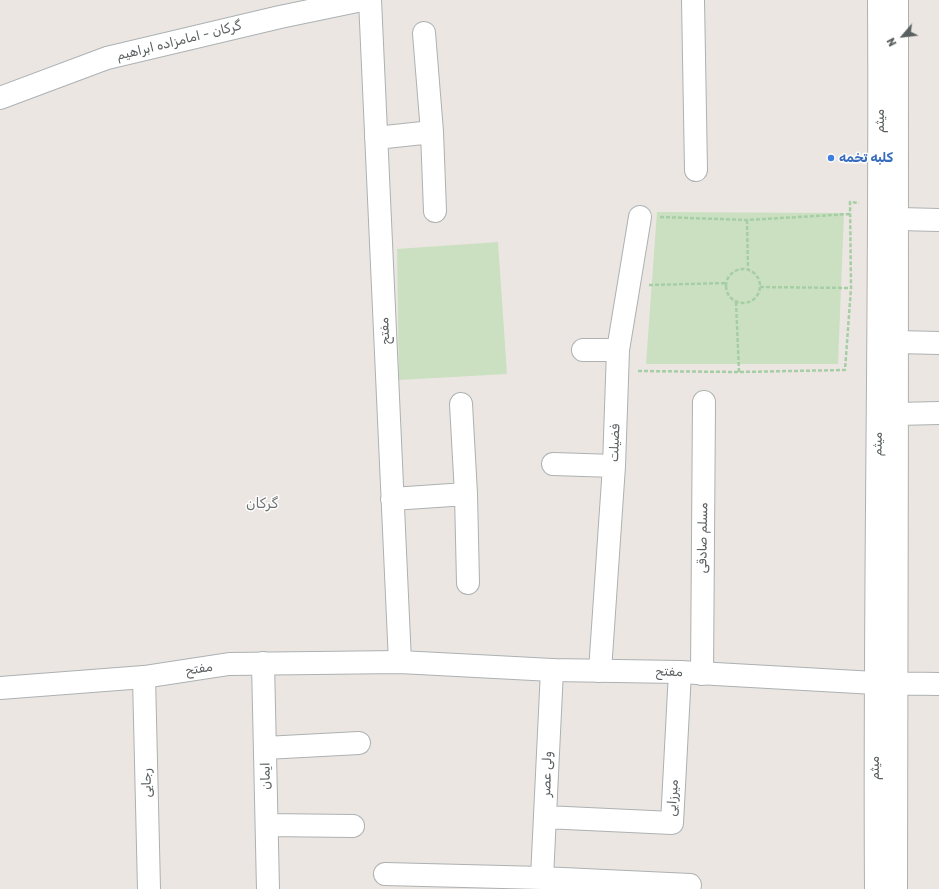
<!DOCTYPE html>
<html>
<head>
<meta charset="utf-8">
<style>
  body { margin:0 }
  #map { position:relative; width:939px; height:889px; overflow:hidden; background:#ebe6e2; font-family:Rubik,sans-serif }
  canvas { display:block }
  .north { position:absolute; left:883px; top:16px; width:40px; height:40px; -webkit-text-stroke:3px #fff; paint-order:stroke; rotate:242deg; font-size:11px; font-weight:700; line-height:16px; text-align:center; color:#5a5f60 }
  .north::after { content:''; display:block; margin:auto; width:14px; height:18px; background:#5a5f60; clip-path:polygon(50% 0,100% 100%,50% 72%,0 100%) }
</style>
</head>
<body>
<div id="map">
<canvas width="939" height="889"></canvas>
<div class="north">N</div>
</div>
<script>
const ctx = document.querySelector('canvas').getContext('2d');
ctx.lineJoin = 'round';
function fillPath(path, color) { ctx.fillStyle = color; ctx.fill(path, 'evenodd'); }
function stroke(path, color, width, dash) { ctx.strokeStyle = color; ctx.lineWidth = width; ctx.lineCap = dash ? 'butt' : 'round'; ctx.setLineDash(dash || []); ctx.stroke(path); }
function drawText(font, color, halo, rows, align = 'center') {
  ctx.font = font + ' Rubik,Vazirmatn,sans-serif'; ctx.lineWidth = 3; ctx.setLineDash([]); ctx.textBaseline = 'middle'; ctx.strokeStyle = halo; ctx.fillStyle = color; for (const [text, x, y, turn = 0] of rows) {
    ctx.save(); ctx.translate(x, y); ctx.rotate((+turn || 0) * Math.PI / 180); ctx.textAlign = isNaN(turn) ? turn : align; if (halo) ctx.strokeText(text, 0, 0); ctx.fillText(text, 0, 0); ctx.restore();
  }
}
const green = new Path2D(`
  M657 212 844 213 838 364H646Z
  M498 242 507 374 399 380 397 249Z`);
const path = new Path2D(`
  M660 217 747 220 850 214
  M747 220 748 270
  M726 286a17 17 0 1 1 34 0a17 17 0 1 1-34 0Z
  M649 285 726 283
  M760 287 851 288
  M736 302 739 372
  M638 371 739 372 845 370 851 288 850 202 859 203`);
const street = new Path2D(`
  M370 0 400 662
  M693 0 696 170
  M424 33 432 132 435 211
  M376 138 432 132
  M899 219 939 220
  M897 342 939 343
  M583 350H618
  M461 404 466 494 468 583
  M897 414 939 413
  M553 464 614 466
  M392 499 466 494
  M263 663 268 889
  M600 671 614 466 618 350 640 217
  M702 674 704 402
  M144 677 149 889
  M265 748 359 743
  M545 817 672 823 680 672
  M267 825 353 826
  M385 874 542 878 690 885
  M542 878 552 670`);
const secondary = new Path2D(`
  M0 98 107 58 280 17 362 0
  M0 688 144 677 229 664 400 662 552 670 680 672 875 683 939 684
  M876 889C874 593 881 296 879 0
  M896 889C895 593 899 296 897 0`);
const markers = [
  [831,158,4,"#3f7fe0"]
];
const streetNames = [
  ["گرکان - امامزاده ابراهیم",179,41,-14],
  ["میثم",880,121,-90],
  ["مفتح",385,331,-93],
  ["فضیلت",615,443,-88],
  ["میثم",878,444,-89],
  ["مسلم صادقی",703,538,-89],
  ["مفتح",199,669,-9],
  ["مفتح",669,672,2],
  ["میثم",875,768,-90],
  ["ولی عصر",547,774,-88],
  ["ایمان",266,776,-91],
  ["رجایی",147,783,-91],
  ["میرزایی",673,798,-86]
];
const shopNames = [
  ["کلبه تخمه",839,158]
];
const neighbourhoodNames = [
  ["گرکان",262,504]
];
fillPath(green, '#cbe0c1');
stroke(street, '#adb1b2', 24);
stroke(secondary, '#acb1b3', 24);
stroke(path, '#a6cea5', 2.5, [4, 2]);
stroke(street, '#fff', 22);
stroke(secondary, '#fff', 22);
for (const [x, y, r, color] of markers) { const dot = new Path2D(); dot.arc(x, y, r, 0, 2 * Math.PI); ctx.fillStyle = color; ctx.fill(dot); stroke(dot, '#fff', 1.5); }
drawText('13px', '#5a5f60', '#fff', streetNames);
drawText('bold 13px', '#366cbe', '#fff', shopNames, 'left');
drawText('14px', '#6b7172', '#fff', neighbourhoodNames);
</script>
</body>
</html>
